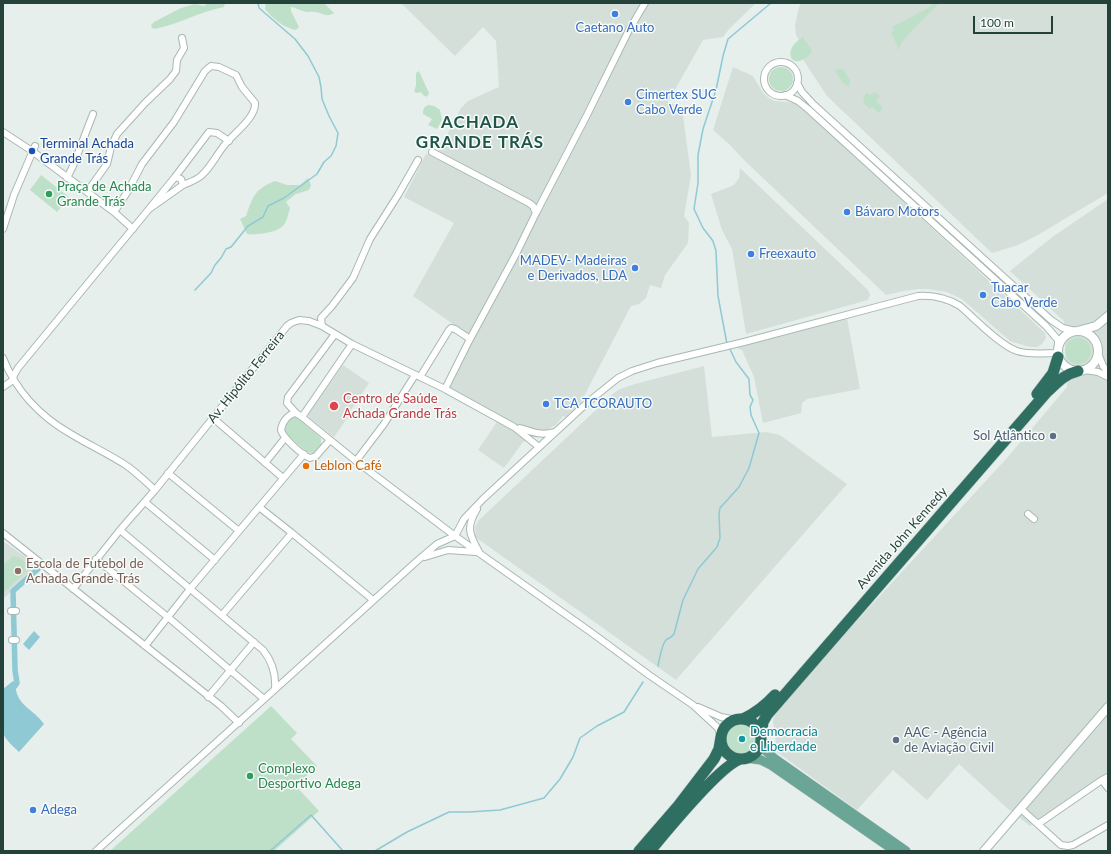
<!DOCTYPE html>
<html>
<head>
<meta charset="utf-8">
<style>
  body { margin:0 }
  #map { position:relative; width:1111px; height:854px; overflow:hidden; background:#e6efeb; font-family:Lato,sans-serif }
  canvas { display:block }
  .frame { position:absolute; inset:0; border:4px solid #24423a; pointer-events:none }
  .scale { position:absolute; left:973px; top:16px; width:80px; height:18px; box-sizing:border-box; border:2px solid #24423a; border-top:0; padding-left:5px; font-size:12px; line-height:14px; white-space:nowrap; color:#24423a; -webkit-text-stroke:3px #f7fbf9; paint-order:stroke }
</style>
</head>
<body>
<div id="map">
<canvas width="1111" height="854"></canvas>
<div class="frame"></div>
<div class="scale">100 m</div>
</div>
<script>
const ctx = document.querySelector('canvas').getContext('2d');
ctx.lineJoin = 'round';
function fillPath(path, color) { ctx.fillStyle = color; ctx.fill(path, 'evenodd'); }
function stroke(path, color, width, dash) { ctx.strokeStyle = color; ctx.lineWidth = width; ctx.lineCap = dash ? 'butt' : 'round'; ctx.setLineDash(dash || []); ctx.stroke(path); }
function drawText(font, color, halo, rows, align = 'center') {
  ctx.font = font + ' Lato,sans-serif'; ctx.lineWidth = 3; ctx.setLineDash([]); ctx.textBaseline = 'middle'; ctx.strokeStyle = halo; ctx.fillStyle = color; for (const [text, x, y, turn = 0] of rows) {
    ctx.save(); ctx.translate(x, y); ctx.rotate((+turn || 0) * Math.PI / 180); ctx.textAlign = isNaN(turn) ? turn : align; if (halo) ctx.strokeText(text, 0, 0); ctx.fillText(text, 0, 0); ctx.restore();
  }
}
const built = new Path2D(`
  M401 3H756L729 29 723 37 703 40 668 102 682 108 691 175 684 216 689 223 688 243 665 275 661 288 650 285 646 298 639 304 631 306 581 402 566 417 563 416 556 425 523 442 504 468 478 450 497 422 445 394 472 341 463 331 413 296 454 223 404 197 426 154 435 158 461 108 468 101 499 87 496 41 483 27 455 56Z
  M801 3H1108V193L1036 236 1018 245 992 253 827 96 794 46 799 40 796 35 795 26 798 10Z
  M733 67 753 76 763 93 770 99 775 101 787 102 797 104 862 163 1045 333 1046 338 1042 344 1037 347H1031L1023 345 1010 341 962 299 947 292 928 289H918L904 291 886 295 744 160 730 145 713 130Z
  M740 168 868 290 870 295 868 300 746 334 732 249 722 230 711 194 734 185 739 178Z
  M1108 199V774L1030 826 1007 808 959 764 927 800 893 770 857 810 777 752 773 720 778 710 839 640 1007 458 1067 387 1064 321 1010 271 1051 238Z
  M847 318 860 389 807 399 802 403 801 413 763 423 754 377 742 350 737 348Z
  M343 365 369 383 347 416 348 417 334 437 310 418 308 415Z
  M704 366 712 437 766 432 780 435 847 484 676 680 478 539 476 537 475 528 478 521 614 393 620 389 635 384Z
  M3 541 38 566 3 599Z`);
const green = new Path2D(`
  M207 3H225L224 7C199 12 179 24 155 29L152 28 151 25 154 22 181 8 195 4 204 6Z
  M266 3H324L334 13C326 18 323 13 315 12 311 11 307 13 303 11 298 10 295 7 291 7V11L299 27 297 29 295 30C283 27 272 18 265 9Z
  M934 3H939C929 15 902 37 898 51L897 45 891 33 894 31 892 27 928 8Z
  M803 37 812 50 811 53C792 74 780 50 803 37Z
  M769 79a12 12 0 1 1 24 0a12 12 0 1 1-24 0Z
  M837 69H843L850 80 849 87 843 83 835 71Z
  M419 71 429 93 427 97 423 95 421 92 417 93 414 92 416 85V73Z
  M867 92 869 95 875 92 880 96 876 101 883 108 879 113 872 107 870 109C863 104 861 99 867 92Z
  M429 105 434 106 440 110 442 120 437 129 428 125 432 119 423 114C423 109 424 106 429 105Z
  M41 175 69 197 57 212 30 190Z
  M308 178 311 185 309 190 296 194 286 202 290 208C288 214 287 222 283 226 276 233 256 235 247 234L240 219 246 216C253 196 255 189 275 181L287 185H300Z
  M1065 351a13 13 0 1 1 26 0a13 13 0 1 1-26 0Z
  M296 417 321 438V445L313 453 307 452 284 432 285 426 291 418Z
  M13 556C18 556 28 563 30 568L3 593V565Z
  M271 706 297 733 291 739 317 766 296 786 319 811 274 851H110Z
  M725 739a16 16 0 1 1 32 0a16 16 0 1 1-32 0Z`);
const water = new Path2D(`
  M34 631 40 637 29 650 23 644Z
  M13 681 15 682C16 707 32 707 44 724L19 752C13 746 5 740 3 732V689Z`);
const stream = new Path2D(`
  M195 290 211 273 215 265 221 258 226 249 231 247 248 226 263 217 268 206 284 198 317 174 324 162 331 156 336 146 338 133 329 116 322 99 321 87 319 77 308 56 295 39 259 8 258 3
  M727 344 718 296 716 251 713 241 703 228 694 209 698 183V155L703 129 716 90 723 56 728 39 771 3
  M658 666C659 661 662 644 666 640 669 638 672 637 674 634L683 600 698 569 717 547 720 538 719 514 720 508 739 487 749 468 759 433 751 415 750 407 753 400 750 395 749 379 736 362 729 347
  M270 851 311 815 343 851
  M375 851 407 832 449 812H469L500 810 544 798 560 779 573 757 580 738 597 726 624 712 643 682`);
const canal = new Path2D(`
  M15 686 17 683 15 670 13 591 38 569`);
const street = new Path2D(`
  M764 79a17 17 0 1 1 34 0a17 17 0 1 1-34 0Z
  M797 83 802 92 813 104 1051 320 1063 328 1075 331
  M785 95 798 101 808 109 1046 326 1058 340V347
  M3 132 32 151 114 212 133 229
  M432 152 529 203 533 206 536 213
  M175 177 209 132 217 133 229 141
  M67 178 73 166 93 114
  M87 192 107 164 111 147 117 134 145 103 170 79 176 71 177 60 184 48 182 38
  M114 212 128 191 142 164 174 122 205 71 211 66 219 67 236 75 242 87 255 103C256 119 231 135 223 147 216 156 210 168 202 175 197 180 190 182 183 185
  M3 229 14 195 35 146
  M322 326 321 318 332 306 353 278 370 239 398 195 418 160
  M352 344 302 417 356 461 384 424 415 375
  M1098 353 1103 366 1108 372
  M3 358C16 391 41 417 71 434 89 445 109 454 127 466 137 473 146 482 155 490
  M1085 370 1098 372 1108 377
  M420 377 449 330 451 328 455 329 470 339
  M3 387 13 380 14 375 18 368 149 209 183 185 181 179 175 177 149 209
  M445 389 470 339 516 254 536 213 586 117 629 30 645 3
  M296 413 287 403 288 397 335 334
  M302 417 296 413C288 414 282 422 281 430 283 438 302 455 310 458L316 456 330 440
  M213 418 283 478
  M520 428C532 432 542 436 554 432
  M356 461 455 536 592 633 649 675 693 705 718 728 721 737
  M265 463 285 438
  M168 473 239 531
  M145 502 215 560
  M477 509C466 527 469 534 479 552
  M1028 514 1034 519
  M120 530 263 650C272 661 276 675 275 689
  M3 533 221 706 239 723
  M292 533 373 600
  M425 557 448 550 476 552
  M96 559 169 618 264 699
  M73 589 120 530 155 490 287 326 291 323 299 320 309 321 322 326 352 344 445 389 514 427 539 447
  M11 611H16
  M222 615 292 533 259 507
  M12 640H16
  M145 646 190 589 304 454
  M208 697 254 642
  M698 707 721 717 737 720
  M1108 777 1102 780 1108 788
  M1021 809 1061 845 1068 846 1073 845 1108 825
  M1038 824 1102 780
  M96 851 417 561 437 544 455 536 464 519 483 499 588 402 618 378 632 371 657 363 744 342 918 296C934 295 947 298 960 306 974 318 1001 346 1017 351 1029 355 1044 353 1058 353`);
const secondary = new Path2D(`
  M1081 330 1096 326 1108 316
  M1058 351a20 20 0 1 1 40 0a20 20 0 1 1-40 0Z
  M984 851 1108 707`);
const primary = new Path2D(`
  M761 742 766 751 775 759 906 851
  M746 758 761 760 771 765 895 851`);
const highway = new Path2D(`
  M1037 394 1053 373 1058 357
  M743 719C756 713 765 706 775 695
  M721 739a20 20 0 1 1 40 0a20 20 0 1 1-40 0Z
  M761 736 763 722 767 715 1047 392C1058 382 1063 375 1078 371
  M639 851 678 806 714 759 719 749 721 737
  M650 851C666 832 721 764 741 759`);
const markers = [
  [615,14,4,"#3f7fe0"],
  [628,102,4,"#3f7fe0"],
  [32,151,4,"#1a4fb4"],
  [49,194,4,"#2e9e5b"],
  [847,212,4,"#3f7fe0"],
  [751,254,4,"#3f7fe0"],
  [635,268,4,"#3f7fe0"],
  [983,295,4,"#3f7fe0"],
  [546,404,4,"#3f7fe0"],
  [334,406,5,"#e0444e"],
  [1053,436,4,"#5c6f8a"],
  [306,466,4,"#e8710a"],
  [18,571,4,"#8d6e63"],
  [742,739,4,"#0f9aa8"],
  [896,740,4,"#5c6f8a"],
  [250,776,4,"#2e9e5b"],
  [33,810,4,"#3f7fe0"]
];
const shopNames = [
  ["Caetano Auto",615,28,"center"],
  ["Cimertex SUC",636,95],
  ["Cabo Verde",636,110],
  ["Bávaro Motors",855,212],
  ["Freexauto",759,254],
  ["MADEV- Madeiras",627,261,"right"],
  ["e Derivados, LDA",627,276,"right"],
  ["Tuacar",991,288],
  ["Cabo Verde",991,303],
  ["TCA TCORAUTO",554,404],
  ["Adega",41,810]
];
const transitNames = [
  ["Terminal Achada",40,144],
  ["Grande Trás",40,159]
];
const leisureNames = [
  ["Praça de Achada",57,187],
  ["Grande Trás",57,202],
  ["Complexo",258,769],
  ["Desportivo Adega",258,784]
];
const streetNames = [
  ["Av. Hipólito Ferreira",246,377,-51],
  ["Avenida John Kennedy",902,538,-49]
];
const healthNames = [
  ["Centro de Saúde",343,399],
  ["Achada Grande Trás",343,414]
];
const serviceNames = [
  ["Sol Atlântico",1045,436],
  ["AAC - Agência",904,733,"left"],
  ["de Aviação Civil",904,748,"left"]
];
const foodNames = [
  ["Leblon Café",314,466]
];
const educationNames = [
  ["Escola de Futebol de",26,564],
  ["Achada Grande Trás",26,579]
];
const cultureNames = [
  ["Democracia",750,732],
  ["e Liberdade",750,747]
];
const districtNames = [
  ["ACHADA",480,123],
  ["GRANDE TRÁS",480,143]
];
fillPath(built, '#d4dfda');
fillPath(green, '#bfe0c8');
fillPath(water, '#8ec9d4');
stroke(stream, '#8ec9d4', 1.5);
stroke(canal, '#8ec9d4', 5.5);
stroke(street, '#a8b8b2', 8);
stroke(secondary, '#a4bbb3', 10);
stroke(primary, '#c2cac8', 10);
stroke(highway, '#c2cac8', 12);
stroke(street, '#fff', 6);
stroke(secondary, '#fff', 8);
stroke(primary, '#6aa596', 9);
stroke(highway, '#2f6f62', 11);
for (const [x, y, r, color] of markers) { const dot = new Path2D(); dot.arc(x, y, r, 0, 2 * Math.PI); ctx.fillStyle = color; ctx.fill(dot); stroke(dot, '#f7fbf9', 1.5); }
drawText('13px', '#366cbe', '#f7fbf9', shopNames, 'left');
drawText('13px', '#164399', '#f7fbf9', transitNames, 'left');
drawText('13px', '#27864d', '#f7fbf9', leisureNames, 'left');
drawText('13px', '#24423a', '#f7fbf9', streetNames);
drawText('13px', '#be3a42', '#f7fbf9', healthNames, 'left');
drawText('13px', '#4e5e75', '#f7fbf9', serviceNames, 'right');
drawText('13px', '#c56008', '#f7fbf9', foodNames, 'left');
drawText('13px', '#785e54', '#f7fbf9', educationNames, 'left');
drawText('13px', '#0d838f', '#f7fbf9', cultureNames, 'left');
ctx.letterSpacing = '1px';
drawText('bold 17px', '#1f5548', '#f7fbf9', districtNames);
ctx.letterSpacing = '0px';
</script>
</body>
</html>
